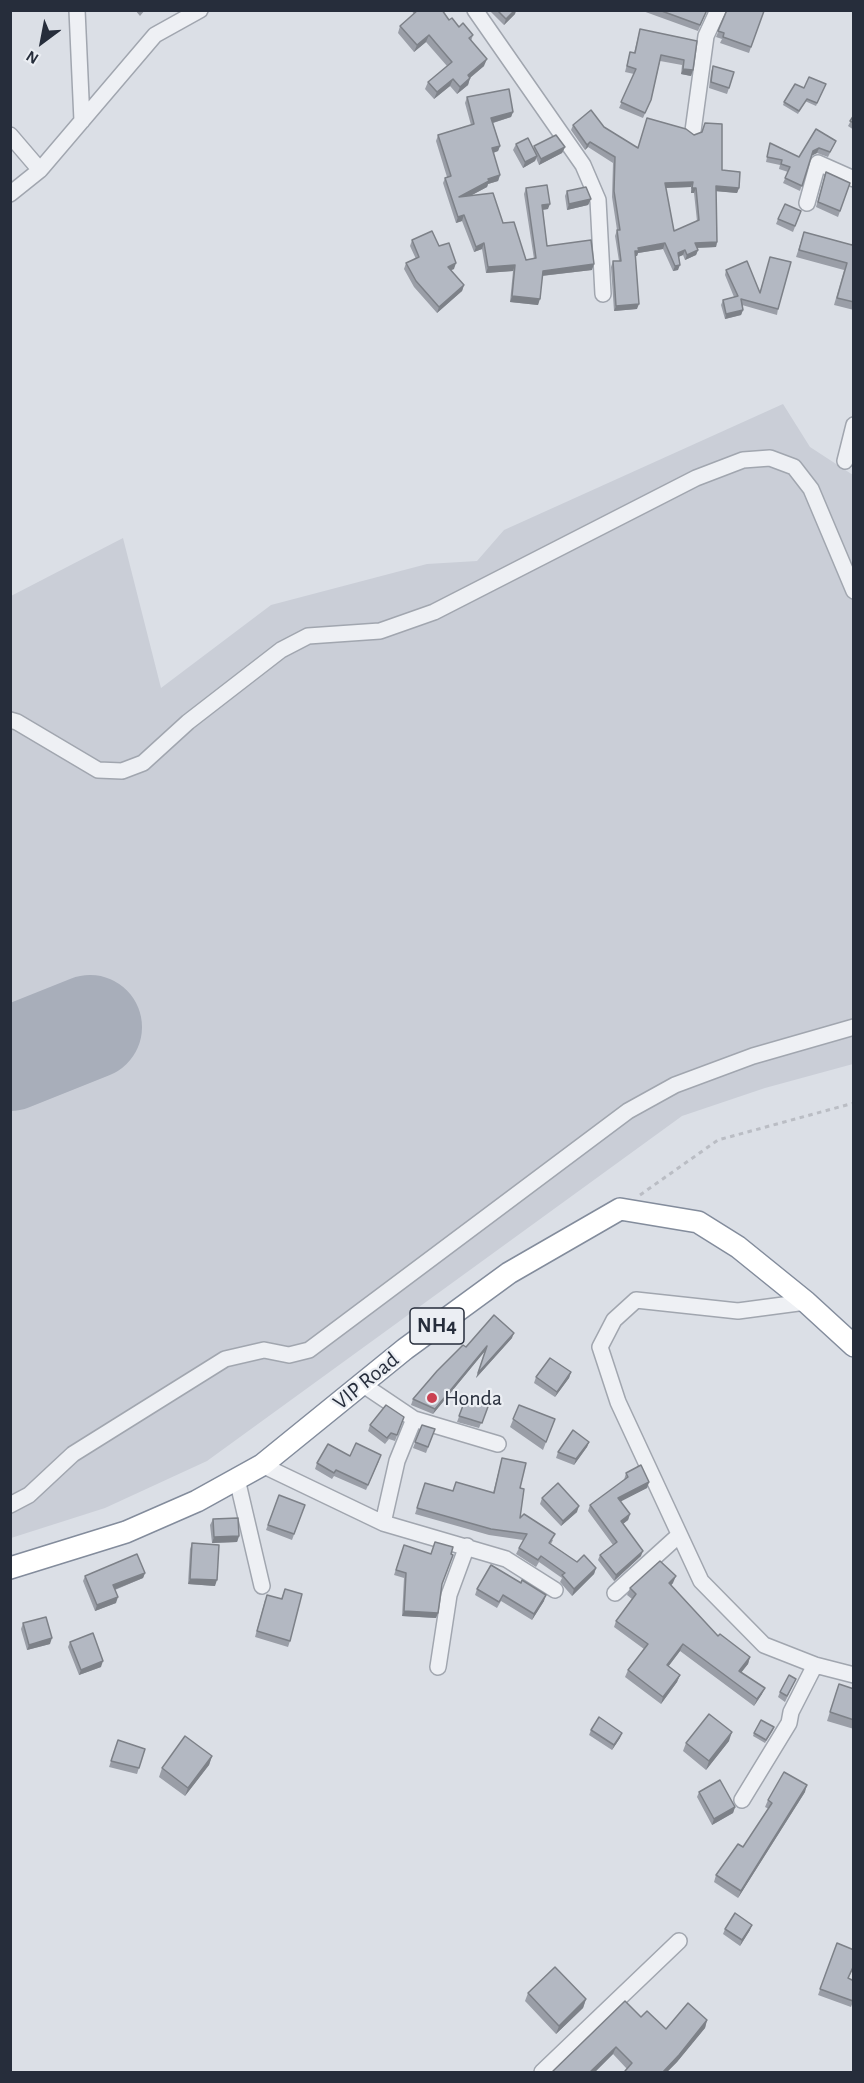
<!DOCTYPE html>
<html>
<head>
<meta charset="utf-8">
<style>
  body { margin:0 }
  #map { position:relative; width:864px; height:2083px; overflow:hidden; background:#dbdfe6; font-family:"Alegreya Sans",sans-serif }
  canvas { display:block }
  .frame { position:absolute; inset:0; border:12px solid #262d3b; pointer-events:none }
  .north { position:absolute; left:12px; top:12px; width:60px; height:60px; -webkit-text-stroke:4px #ebeef3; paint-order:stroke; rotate:212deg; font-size:16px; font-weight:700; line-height:24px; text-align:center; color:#262d3b }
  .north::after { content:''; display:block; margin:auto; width:21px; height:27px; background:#262d3b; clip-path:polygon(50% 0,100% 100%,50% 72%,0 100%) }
</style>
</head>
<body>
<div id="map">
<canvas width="864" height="2083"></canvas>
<div class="frame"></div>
<div class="north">N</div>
</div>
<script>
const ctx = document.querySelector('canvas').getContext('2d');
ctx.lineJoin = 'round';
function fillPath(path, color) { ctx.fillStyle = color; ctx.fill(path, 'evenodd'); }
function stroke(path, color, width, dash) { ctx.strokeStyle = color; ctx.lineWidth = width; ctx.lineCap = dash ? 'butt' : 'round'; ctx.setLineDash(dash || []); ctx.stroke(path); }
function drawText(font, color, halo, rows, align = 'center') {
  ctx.font = font + ' "Alegreya Sans",sans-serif'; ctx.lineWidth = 4.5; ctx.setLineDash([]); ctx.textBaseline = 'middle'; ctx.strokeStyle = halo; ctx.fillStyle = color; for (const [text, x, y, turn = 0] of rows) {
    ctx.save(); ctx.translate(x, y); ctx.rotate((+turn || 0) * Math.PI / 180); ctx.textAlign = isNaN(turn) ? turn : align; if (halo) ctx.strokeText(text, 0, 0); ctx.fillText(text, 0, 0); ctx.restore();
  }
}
const built = new Path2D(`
  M783 404 810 447 853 475V1064L765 1088 682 1116 207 1461 105 1508 11 1538V596L123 538 161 688 271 605 427 564 477 561 504 530Z`);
const runway = new Path2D(`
  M10 1059 90 1027`);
const path = new Path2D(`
  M640 1195 718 1140 854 1103`);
const minor = new Path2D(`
  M77 10 82 121
  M475 10 583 165 598 200 603 294
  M693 131 706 36 718 10
  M10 135 40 170
  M10 194 40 170 155 35 200 10
  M807 203 818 163 854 179
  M845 461 854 425
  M10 720 17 722 98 770 122 771 143 763 188 722 281 650 308 636 380 631 434 612 696 478 743 460 770 458 794 467 811 489 854 591
  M806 1302 738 1311 636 1300 614 1320 600 1347 618 1402 701 1581 764 1645 815 1665 854 1675
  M362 1384 414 1419 498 1444
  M262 1465 383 1523 506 1559 555 1590
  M237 1479 262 1586
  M10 1505 29 1495 73 1454 225 1359 264 1350 289 1355 309 1350 628 1111 675 1085 753 1056 854 1027
  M383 1523 397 1461 414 1419
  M615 1593 678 1536
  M438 1667 449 1595 467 1546
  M742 1800 789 1723 791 1712 815 1665
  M542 2072 679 1941`);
const highway = new Path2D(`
  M10 1568 126 1532 197 1501 262 1465 405 1349 509 1273 620 1209 698 1222 738 1247 806 1302 854 1346`);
const wall = new Path2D(`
  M135 10H145L140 16Z
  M411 10H442L449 20 473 35 471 41 484 66 470 78 468 85 457 94 450 86 434 99 425 89 428 82 447 66 426 42 414 52 398 33 400 26 414 14Z
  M489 10H516L515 14 504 25Z
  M640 10H707L698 31Z
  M727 10 764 11 749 53 720 43 722 39 716 37Z
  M640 29 697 41 693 70 691 76 681 74 682 65 660 61 651 100 643 118 619 108 634 74 625 72 630 52 634 53Z
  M713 66 729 88 727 94 709 88 711 72Z
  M826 84 816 106 805 101 798 114 783 105 784 102 804 88Z
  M467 97 513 112 511 117 493 123 500 146 498 151 493 153 500 175 498 181 488 184 487 187 470 196 503 223 526 260 534 259 524 194 526 188 548 209 543 210 547 246 592 270 542 276 538 305 510 302 513 271 486 273 482 249 474 252 462 221 456 223 443 183 445 178 447 177 436 141 438 135 471 125 465 103Z
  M854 115V130L848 126Z
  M573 125 604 127 638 148 722 170 739 188 737 193 716 191 717 242 716 247 697 248 698 250 696 255 685 260 683 255 678 257V270L673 271 663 249 638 253 637 256H635L637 309 614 311 611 267 613 261H619L615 236 617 230 612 197 613 163 588 147 585 150 571 130ZM691 187V193H694L697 221 674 231 666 188Z
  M836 141 828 157 817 153 811 156 800 191 783 183 788 172 779 169 780 165 766 162 770 143 799 157Z
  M516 144 533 149 534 146 565 147 562 153 539 165 536 158 535 161 523 168 513 150Z
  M824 178 850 183 838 217 816 207Z
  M567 191 591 199 588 205 567 210 565 196Z
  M801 211 793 232 776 224 778 219Z
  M804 232 852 245 854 242V310L834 305 844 270 796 257Z
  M412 240 439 246 454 269 451 270 464 285 462 291 437 313 414 287 404 269 406 263 416 259 410 246Z
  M770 257 778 309 777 315 742 305 743 310 741 315 725 319 721 305 723 300 734 297 725 275 726 270 760 292Z
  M512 1338 476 1378 485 1351 433 1414 411 1405 413 1399 466 1347Z
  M571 1372 569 1378 555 1397 534 1383 536 1377Z
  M467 1395 489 1404 479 1428 457 1422Z
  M519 1405 555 1419 543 1450 510 1427Z
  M404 1417 395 1441 389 1439 385 1444 368 1431 370 1425Z
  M422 1425 435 1429 426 1453 413 1448Z
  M589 1442 587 1447 574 1465 556 1458 558 1452Z
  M350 1456 379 1461 366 1490 334 1476 332 1479 315 1469 317 1463Z
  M502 1458 520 1488V1518L553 1540 551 1544 577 1562 596 1568 594 1574 572 1596 560 1582 562 1578 539 1562 536 1567 516 1554 523 1540 489 1535 415 1514 425 1483 453 1491 493 1493Z
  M626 1473 649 1482 647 1488 620 1501 630 1514 628 1520 623 1524 641 1556 614 1581 598 1560 600 1555 613 1545 588 1511 590 1505 624 1480Z
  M279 1495 305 1505 292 1540 266 1530Z
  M542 1498 577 1512 561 1526 540 1504Z
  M213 1519 239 1536 237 1542 212 1543 210 1525Z
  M192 1543 215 1586 188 1584 190 1549Z
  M404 1545 442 1584 436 1618 402 1616 404 1578 394 1575Z
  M145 1573 143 1578 115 1590 116 1603 95 1611 83 1581 85 1576Z
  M521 1583 544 1601 532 1620 501 1601 497 1608 475 1595 477 1589Z
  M673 1583 671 1585 718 1636 750 1657 748 1664 741 1672 762 1694 754 1706 680 1651 668 1667 680 1675 677 1682 661 1704 625 1677 628 1670 644 1649 614 1627 616 1621 632 1599 627 1595 630 1588Z
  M285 1589 290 1641 288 1647 255 1637 265 1600 281 1599Z
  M23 1623 50 1644 27 1650 21 1629Z
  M70 1642 101 1667 79 1675 68 1647Z
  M796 1679 785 1702 778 1697 780 1692Z
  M839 1684 854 1689V1729L827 1721Z
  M591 1730 620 1738 612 1750 589 1735Z
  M773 1730 765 1743 753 1736 754 1733Z
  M118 1740 145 1749 137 1774 109 1767Z
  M729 1741 706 1770 683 1751 686 1743Z
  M212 1756 209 1765 185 1796 159 1777 162 1768Z
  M699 1792 735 1807 733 1813 712 1825 697 1797Z
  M805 1792 738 1898 714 1882 716 1875 743 1847 769 1809 765 1807 768 1800Z
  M725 1929 750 1930 740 1946 723 1934Z
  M837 1943 854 1950V1967L848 1979 854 1999 851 2007 818 1995Z
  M528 1993 586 1999 583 2008 556 2034 525 2001Z
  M641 2017 666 2029 707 2020 705 2028 677 2062 666 2073H624L627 2069 613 2054 594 2073H551Z`);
const shadedWall = new Path2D(`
  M515 10H516L515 14 504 25 506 19Z
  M429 35 426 42 414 52 417 45Z
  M487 59 484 66 465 82 468 75Z
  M683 69 693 70 691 76 681 74Z
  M470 78 468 85 457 94 460 87Z
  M453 79 450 86 434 99 437 92Z
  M513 112 511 117 489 124 491 118Z
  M590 142 588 147 585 150 587 145Z
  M500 146 498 151 490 154 492 148Z
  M565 147 562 153 539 165 541 159Z
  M819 148 817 153 811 156 813 151Z
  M537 156 535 161 523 168 525 162Z
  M500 175 498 181 488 184 487 187 457 203 459 197 488 179Z
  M693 182 691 187 663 188 665 183Z
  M716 186 739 188 737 193 714 191Z
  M692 188H696L694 193H691Z
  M591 199 588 205 567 210 569 204Z
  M550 204 548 209 540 210 542 205Z
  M464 215 462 221 456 223 458 217Z
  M717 242 716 247 693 248 695 243Z
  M484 243 482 249 474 252 476 247Z
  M665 243 663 249 638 253 637 256H633L635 251 638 248Z
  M685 250 683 255 676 258 678 253Z
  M698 250 696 255 685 260 687 255Z
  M456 263 454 269 446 272 448 267Z
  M594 264 592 270 540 276 543 271Z
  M515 265 513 271 486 273 488 267Z
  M680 265 678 270 673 271 675 266Z
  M464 285 462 291 437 313 439 307Z
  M512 296 540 299 538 305 510 302Z
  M639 304 637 309 614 311 616 306Z
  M743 310 741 315 725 319 726 314Z
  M514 1333 512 1338 476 1378 478 1373Z
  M487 1346 485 1351 433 1414 435 1409Z
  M571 1372 569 1378 555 1397 557 1392Z
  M589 1442 587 1447 574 1465 576 1459Z
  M649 1482 647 1488 616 1504 618 1498Z
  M579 1506 577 1512 561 1526 563 1521Z
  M630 1514 628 1520 619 1527 621 1521Z
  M239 1536 237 1542 212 1543 214 1537Z
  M643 1551 641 1556 614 1581 616 1575Z
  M596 1568 594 1574 572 1596 574 1589Z
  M145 1573 143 1578 111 1591 113 1585Z
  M676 1576 673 1583 667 1590 669 1583Z
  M190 1579 217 1580 215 1586 188 1584Z
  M546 1595 544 1601 532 1620 534 1614Z
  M118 1597 116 1603 95 1611 97 1605Z
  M404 1611 438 1613 436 1618 402 1616Z
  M52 1638 50 1644 27 1650 29 1645Z
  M683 1644 680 1651 664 1672 667 1665Z
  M750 1657 748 1664 737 1678 739 1671Z
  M103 1661 101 1667 79 1675 81 1670Z
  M680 1675 677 1682 661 1704 663 1697Z
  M765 1688 762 1694 754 1706 757 1699Z
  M732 1732 729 1741 706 1770 709 1761Z
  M622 1733 620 1738 612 1750 614 1745Z
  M212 1756 209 1765 185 1796 188 1788Z
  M807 1785 805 1792 738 1898 741 1891Z
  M735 1807 733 1813 712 1825 714 1819Z
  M752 1925 750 1930 740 1946 742 1940Z
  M586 1999 583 2008 556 2034 559 2026Z
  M707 2020 705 2028 677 2062 666 2073H662Z
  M616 2047 613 2054 594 2073H589Z`);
const building = new Path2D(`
  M418 10H442L449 20 452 18 459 27 463 23 473 35 469 38 487 59 468 75 470 78 460 87 453 79 437 92 428 82 452 62 429 35 417 45 400 26Z
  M497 10H515L506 19Z
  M659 10H707L700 25Z
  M727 10 764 11 751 47 723 37 724 33 718 31Z
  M640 29 697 41 693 70 683 69 684 60 661 55 651 100 645 113 621 102 636 69 627 66 630 52 635 53Z
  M713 66 734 72 729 88 711 82Z
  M809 77 826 84 817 103 807 99 799 111 784 102 795 84 804 88Z
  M509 89 513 112 491 118 500 146 492 148 500 175 488 179 489 181 459 197 493 193 503 223 514 222 526 260 536 258 526 188 547 185 550 204 542 205 547 246 591 240 594 264 543 271 540 299 512 296 515 265 488 267 484 243 476 247 464 215 458 217 445 178 451 176 438 135 474 124 467 97Z
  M591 110 604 127 638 148 647 118 686 129 694 135 702 132 705 123 722 124V170L740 172 739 188 716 186 717 242 695 243 698 250 687 255 685 250 678 253 680 265 675 266 665 243 638 248 639 251H635L639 304 616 306 613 261H621L617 230H620L614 191 615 157 590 142 587 145 573 125ZM693 182 692 188H696L699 220 674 231 665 183Z
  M854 115V123L850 121Z
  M816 129 836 141 830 152 819 148 813 151 802 186 785 178 790 167 781 164 782 160 767 157 770 143 799 157Z
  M556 135 565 147 541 159 534 146Z
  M528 138 537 156 525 162 516 144Z
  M826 172 850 183 840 211 818 202Z
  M586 187 591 199 569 204 567 191Z
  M785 204 801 211 795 226 778 219Z
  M432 231 439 246 449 243 456 263 448 267 464 285 439 307 416 281 406 263 419 257 412 240Z
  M804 232 852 245 854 242V302L837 298 847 263 799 250Z
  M770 257 791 262 778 309 741 299 743 310 726 314 723 300 738 296 726 270 747 261 760 293Z
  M494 1315 514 1333 478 1373 487 1346 435 1409 413 1399 437 1371 463 1345 466 1347Z
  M550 1358 571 1372 557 1392 536 1377Z
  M467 1395 489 1404 482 1423 459 1416Z
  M386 1405 404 1417 397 1435 391 1433 387 1438 370 1425Z
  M519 1405 555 1419 546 1442 513 1419Z
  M422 1425 435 1429 428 1447 415 1442Z
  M573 1430 589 1442 576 1459 558 1452Z
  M356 1443 381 1455 368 1485 336 1470 334 1473 317 1463 328 1444 350 1456Z
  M502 1458 526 1463 520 1488 524 1489 520 1518 524 1514 555 1534 549 1543 577 1562 584 1555 596 1568 574 1589 562 1575 565 1573 541 1556 538 1560 519 1548 527 1534 491 1529 417 1508 425 1483 453 1491 456 1482 494 1493Z
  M641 1465 649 1482 618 1498 630 1514 621 1521 643 1551 616 1575 600 1555 617 1542 590 1505 628 1477 626 1473Z
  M558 1483 579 1506 563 1521 542 1498Z
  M279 1495 305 1505 294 1534 268 1525Z
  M238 1518 239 1536 214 1537 213 1519Z
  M435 1542 453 1547 451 1554 453 1555 442 1584 438 1613 404 1611 406 1573 396 1570 404 1545 431 1554Z
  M192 1543 219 1545 217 1580 190 1579Z
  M137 1554 145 1573 113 1585 118 1597 97 1605 85 1576Z
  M660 1561 676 1576 669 1583 718 1636 720 1634 750 1657 739 1671 765 1688 757 1699 683 1644 667 1665 680 1675 663 1697 628 1670 648 1644 616 1621 636 1594 630 1588Z
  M491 1565 521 1583 522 1580 546 1595 534 1614 503 1595 499 1602 477 1589Z
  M285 1589 302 1594 290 1641 257 1631 267 1595 282 1599Z
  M46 1617 52 1638 29 1645 23 1623Z
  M93 1633 103 1661 81 1670 70 1642Z
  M789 1675 796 1679 787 1696 780 1692Z
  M839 1684 854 1689V1720L830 1712Z
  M709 1714 732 1732 709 1761 686 1743Z
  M599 1717 622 1733 614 1745 591 1730Z
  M761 1720 774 1727 766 1740 754 1733Z
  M185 1736 212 1756 188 1788 162 1768Z
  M118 1740 145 1749 139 1768 111 1761Z
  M784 1772 807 1785 741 1891 716 1875 738 1844 743 1847 772 1803 768 1800Z
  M720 1780 735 1807 714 1819 699 1792Z
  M735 1913 752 1925 742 1940 725 1929Z
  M837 1943 854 1950V1965L848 1978 854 1981 853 2001 820 1989Z
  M555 1967 586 1999 559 2026 528 1993Z
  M625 2001 641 2017 647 2011 666 2029 688 2003 707 2020 679 2055 662 2073H627L625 2071 632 2063 616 2047 589 2073H551Z`);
const markers = [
  [432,1398,6,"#ca4152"]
];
const shields = [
  [437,1326,54]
];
const shieldNames = [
  ["NH4",437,1326]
];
const streetNames = [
  ["VIP Road",366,1381,-39]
];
const poiNames = [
  ["Honda",444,1398]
];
fillPath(built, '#caced7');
stroke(runway, '#a8aeba', 104);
stroke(minor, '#a1a6af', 18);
stroke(highway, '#838c9c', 24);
stroke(path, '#babdc4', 3, [4.5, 4.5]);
stroke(minor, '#eef0f4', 15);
stroke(highway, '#fff', 21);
fillPath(wall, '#9a9ea7');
fillPath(shadedWall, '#7d8188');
fillPath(building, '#b3b8c2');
stroke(building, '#7d8188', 1.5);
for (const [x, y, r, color] of markers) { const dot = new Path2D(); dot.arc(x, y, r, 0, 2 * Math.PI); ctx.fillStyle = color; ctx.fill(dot); stroke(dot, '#ebeef3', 2); }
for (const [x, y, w] of shields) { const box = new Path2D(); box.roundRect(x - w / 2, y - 18, w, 36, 4.5); ctx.fillStyle = '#ebeef3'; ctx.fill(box); stroke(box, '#262d3b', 1.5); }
drawText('bold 21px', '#262d3b', null, shieldNames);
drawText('22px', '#262d3b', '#ebeef3', streetNames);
drawText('22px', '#262d3b', '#ebeef3', poiNames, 'left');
</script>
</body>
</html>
